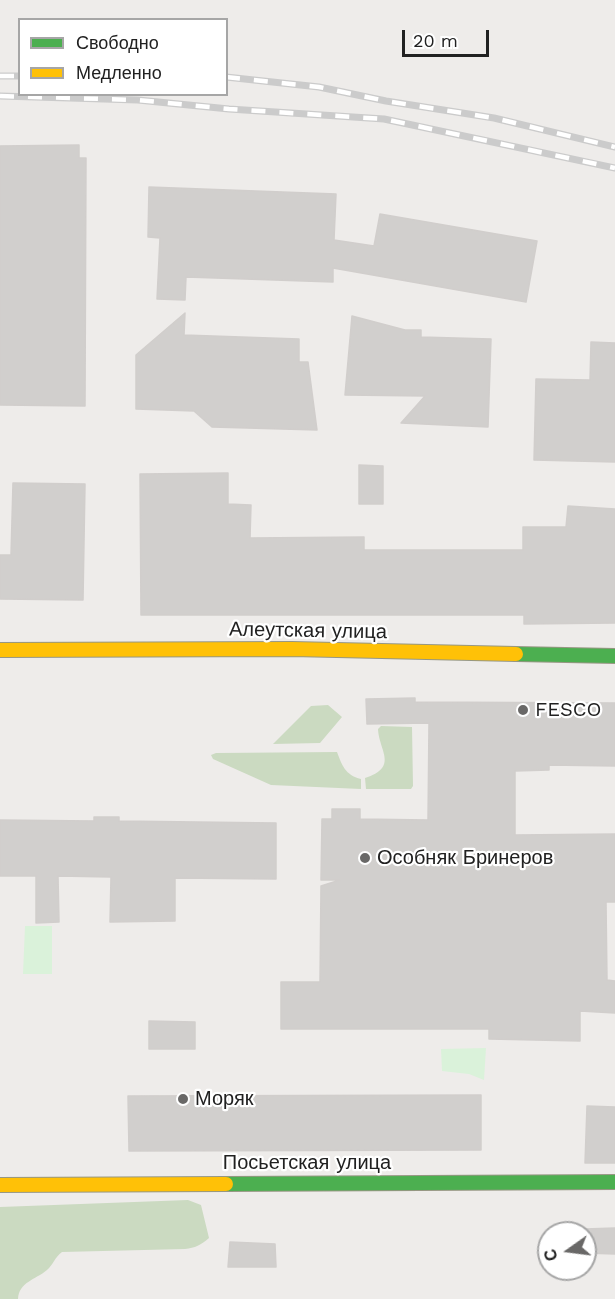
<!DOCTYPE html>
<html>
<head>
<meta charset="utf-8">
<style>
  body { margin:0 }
  #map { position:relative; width:615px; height:1299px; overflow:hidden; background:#eeecea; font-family:"Work Sans",sans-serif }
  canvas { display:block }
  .legend { position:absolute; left:18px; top:18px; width:210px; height:78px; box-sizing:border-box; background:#fff; border:2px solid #a6a6a6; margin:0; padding:8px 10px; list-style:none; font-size:18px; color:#212121 }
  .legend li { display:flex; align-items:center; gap:12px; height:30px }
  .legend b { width:30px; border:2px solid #a6a6a6 }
  .north { position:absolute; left:537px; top:1221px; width:60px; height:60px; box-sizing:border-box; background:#fff; border:2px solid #a6a6a6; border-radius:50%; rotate:256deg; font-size:16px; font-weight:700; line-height:24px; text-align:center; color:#212121 }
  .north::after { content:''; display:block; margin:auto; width:21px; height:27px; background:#696867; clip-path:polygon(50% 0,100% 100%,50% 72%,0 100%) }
  .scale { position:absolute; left:402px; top:30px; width:87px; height:27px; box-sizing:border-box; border:3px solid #212121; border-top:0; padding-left:8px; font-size:18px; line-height:21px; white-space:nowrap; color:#212121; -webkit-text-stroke:4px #fff; paint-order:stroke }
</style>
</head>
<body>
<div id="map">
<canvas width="615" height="1299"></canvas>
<ul class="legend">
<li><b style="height:8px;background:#4caf50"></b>Свободно</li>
<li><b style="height:8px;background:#ffc107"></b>Медленно</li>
</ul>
<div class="north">С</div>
<div class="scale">20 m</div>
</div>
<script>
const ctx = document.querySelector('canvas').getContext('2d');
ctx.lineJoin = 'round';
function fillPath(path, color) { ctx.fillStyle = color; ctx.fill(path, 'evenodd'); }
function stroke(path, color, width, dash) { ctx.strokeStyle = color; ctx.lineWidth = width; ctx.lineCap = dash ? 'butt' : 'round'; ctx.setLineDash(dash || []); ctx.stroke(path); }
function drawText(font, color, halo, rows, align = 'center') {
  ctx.font = font + ' "Work Sans",sans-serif'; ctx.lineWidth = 4.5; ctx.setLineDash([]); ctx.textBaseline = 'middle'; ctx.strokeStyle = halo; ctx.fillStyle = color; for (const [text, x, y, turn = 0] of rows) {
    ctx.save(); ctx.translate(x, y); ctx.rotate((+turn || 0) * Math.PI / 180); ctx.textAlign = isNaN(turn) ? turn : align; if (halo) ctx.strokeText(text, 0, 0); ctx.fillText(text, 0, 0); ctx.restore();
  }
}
const forest = new Path2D(`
  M328 705 342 717 320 743 273 744 311 706Z
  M381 726 412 727 413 786 411 789H366L365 778C399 767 379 751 378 729Z
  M337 752C342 765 345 775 361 779V789L271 785 213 759 211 755 216 753Z
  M188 1200 201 1205 209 1238C201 1245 195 1248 185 1249L62 1252C55 1257 53 1265 47 1270 35 1280 19 1282 18 1299H0V1207Z`);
const park = new Path2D(`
  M25 926H52V974H23Z
  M486 1048 484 1080 469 1074 442 1071 441 1049Z`);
const building = new Path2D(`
  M79 145V158H86L85 406 0 405V146Z
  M149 187 336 194 334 240 374 246 380 214 537 241 526 302 333 268V282L186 277 185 300 157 299 160 238 148 237Z
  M185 313 184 335 299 339V362H308L317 430 212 427 194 411 136 409V355Z
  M352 316 405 330H421V337L491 339 488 427 401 423 425 396 345 395Z
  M591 342 615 343V462L534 460 536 379 590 380Z
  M359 465 383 466V504H359Z
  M228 473V504L251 505 250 538 364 537V550H523V527H566L568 506 615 509V623L524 624V615H141L140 474Z
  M13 483 85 484 83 600 0 599V555H11Z
  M415 698V702L615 703V766L549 765V770L515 771V835L615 834V902H606L607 980 615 981V1013L580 1011V1041L489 1039V1029H281V982H320L321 886 340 880H321L322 819H332V809H360V819L428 820 429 723 367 724 366 699Z
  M94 817H119V821L276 823V879L175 878V921L110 922 111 877 58 876 59 922 36 923V876H0V820L94 821Z
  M149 1021 195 1022V1049H149Z
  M481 1095V1150L129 1151 128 1096Z
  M587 1106 615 1107V1163H585Z
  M615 1228V1254L585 1253V1229Z
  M230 1242 275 1244 276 1267H228Z`);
const fast = new Path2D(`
  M516 654 615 656
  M226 1184 615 1182`);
const slow = new Path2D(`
  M0 650 292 649 516 654
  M0 1185 226 1184`);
const rail = new Path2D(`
  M0 76H20
  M226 77 319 87 386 101 494 118 615 147
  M0 96 138 100 229 109 384 119 615 168`);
const markers = [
  [523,710,6,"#696867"],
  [365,858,6,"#696867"],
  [183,1099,6,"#696867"]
];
const streetNames = [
  ["Алеутская улица",308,631,1],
  ["Посьетская улица",307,1163]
];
const poiNames = [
  ["FESCO",535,710],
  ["Особняк Бринеров",377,858],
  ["Моряк",195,1099]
];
fillPath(forest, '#cbdac1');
fillPath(park, '#daf2da');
fillPath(building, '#d1cfcd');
stroke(building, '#d1cecc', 1.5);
stroke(fast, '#969783', 16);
stroke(slow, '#969783', 16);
stroke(fast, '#4caf50', 14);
stroke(slow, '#ffc107', 14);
stroke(rail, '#cbcbcb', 7);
stroke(rail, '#fff', 4.5, [14]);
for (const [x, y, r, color] of markers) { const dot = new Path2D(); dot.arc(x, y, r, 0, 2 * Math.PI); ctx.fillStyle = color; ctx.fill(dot); stroke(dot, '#fff', 2); }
drawText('20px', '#212121', '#fff', streetNames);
drawText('20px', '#212121', '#fff', poiNames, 'left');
</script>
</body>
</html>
